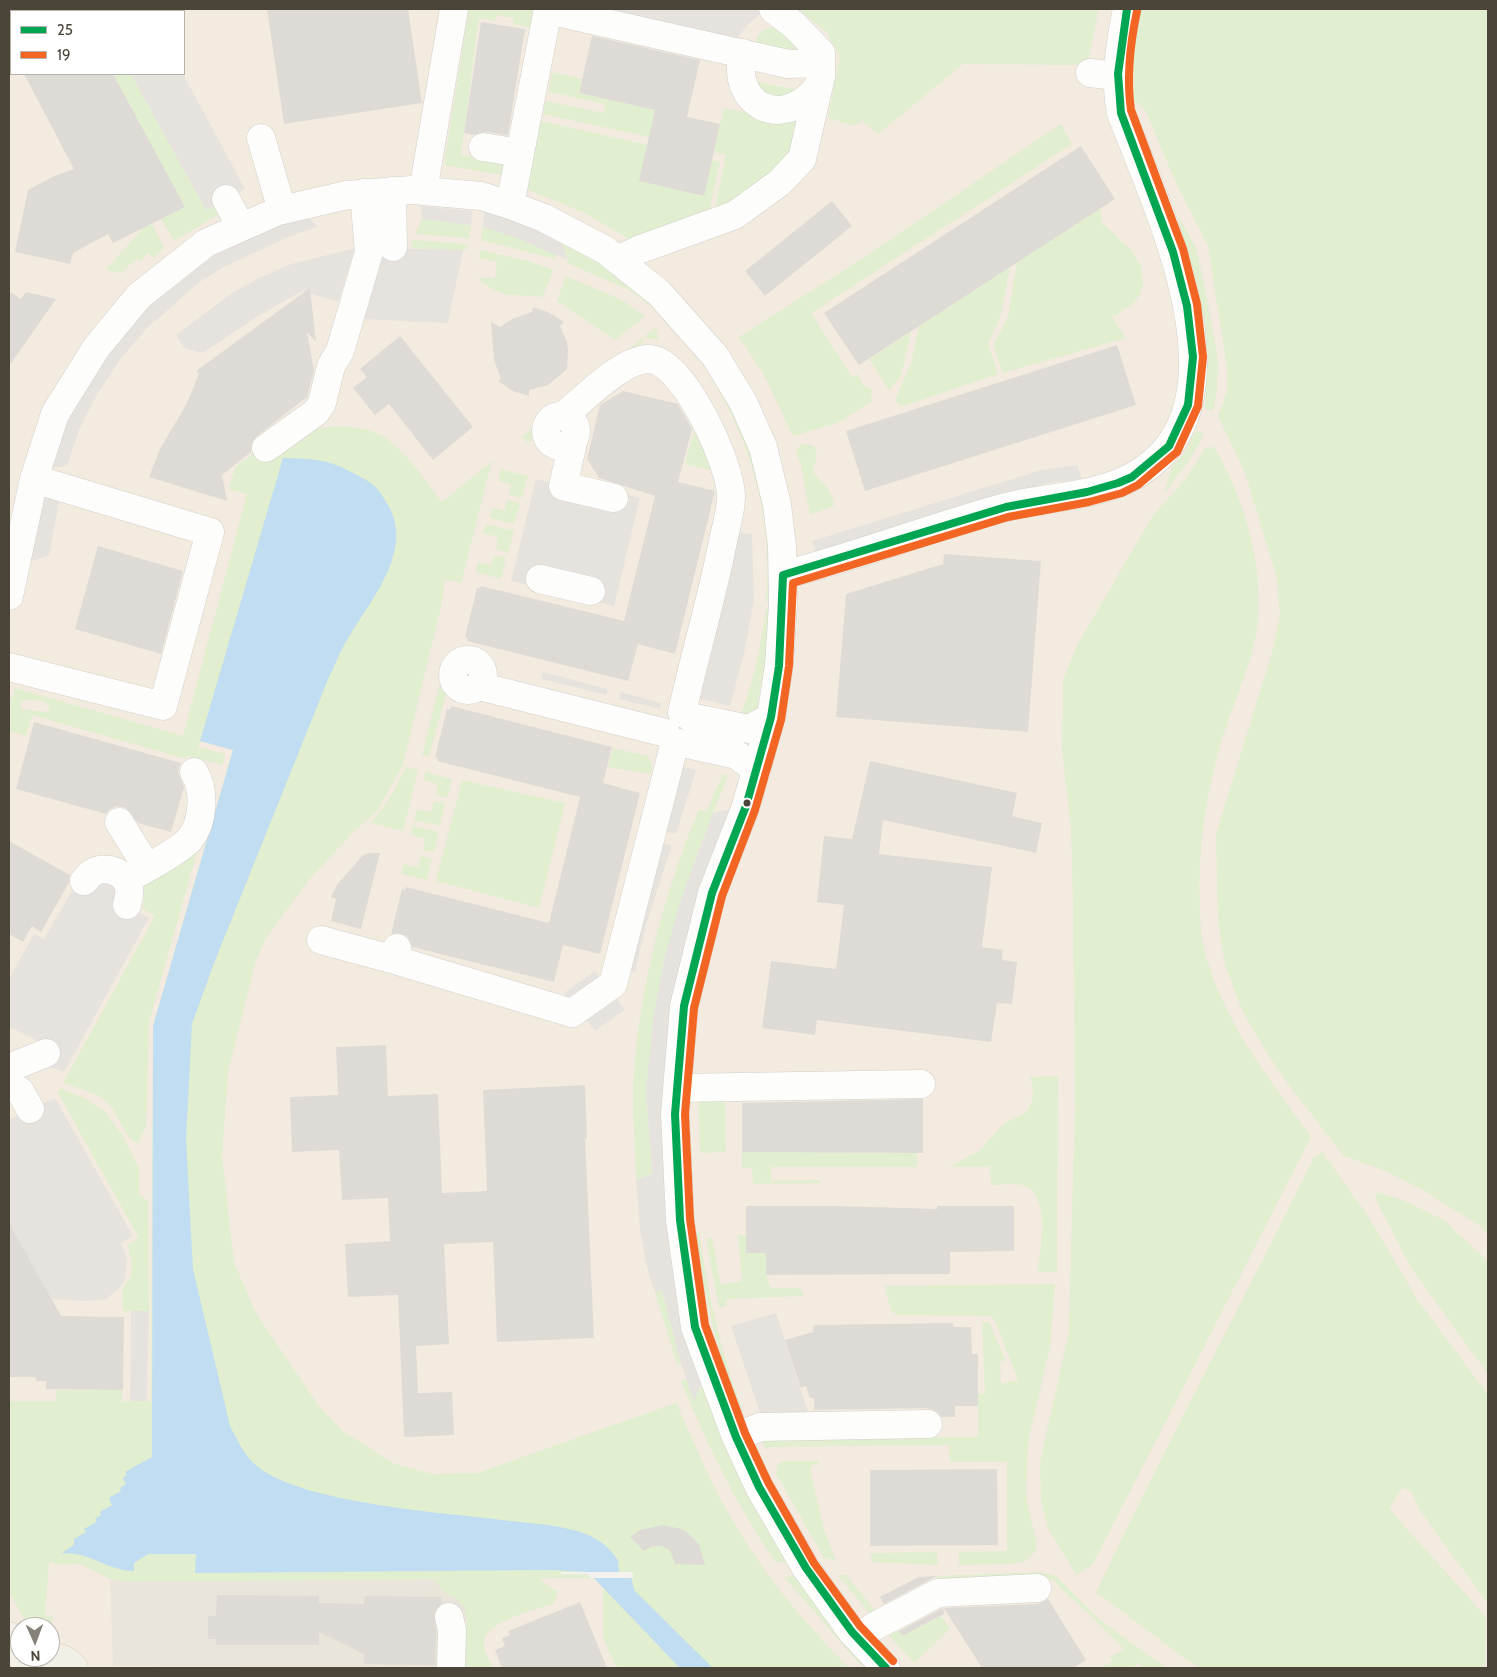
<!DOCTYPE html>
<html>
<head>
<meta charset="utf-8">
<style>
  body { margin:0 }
  #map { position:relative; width:1497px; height:1677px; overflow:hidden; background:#f4f2ee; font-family:Cabin,sans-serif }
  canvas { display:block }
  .frame { position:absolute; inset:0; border:10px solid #4b4439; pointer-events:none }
  .legend { position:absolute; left:10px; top:10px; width:175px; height:65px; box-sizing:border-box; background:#fff; border:1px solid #b7b4b0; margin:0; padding:6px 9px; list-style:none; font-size:15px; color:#4b4439 }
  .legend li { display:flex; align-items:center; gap:10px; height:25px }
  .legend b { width:25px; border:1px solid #b7b4b0 }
  .north { position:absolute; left:10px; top:1617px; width:50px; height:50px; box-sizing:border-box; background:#fff; border:1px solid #b7b4b0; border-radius:50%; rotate:178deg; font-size:14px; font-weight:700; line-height:20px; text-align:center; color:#4b4439 }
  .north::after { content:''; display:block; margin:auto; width:18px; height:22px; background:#868178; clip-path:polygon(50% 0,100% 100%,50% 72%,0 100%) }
</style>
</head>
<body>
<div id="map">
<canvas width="1497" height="1677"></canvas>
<div class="frame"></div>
<ul class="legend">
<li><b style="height:6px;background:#00a651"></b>25</li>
<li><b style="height:6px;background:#f26522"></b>19</li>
</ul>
<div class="north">N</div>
</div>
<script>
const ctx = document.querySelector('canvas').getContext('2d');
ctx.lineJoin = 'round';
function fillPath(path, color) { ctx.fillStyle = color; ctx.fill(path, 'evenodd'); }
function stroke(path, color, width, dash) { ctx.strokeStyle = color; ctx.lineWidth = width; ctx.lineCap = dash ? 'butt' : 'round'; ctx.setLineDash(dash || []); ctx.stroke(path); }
const commercial = new Path2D(`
  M9 9H1488V1668H9ZM11 11H184V74H11ZM20 1627H50V1657H20Z`);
const education = new Path2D(`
  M110 1579 125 1582 471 1579V1602L466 1619 463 1668 113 1666Z`);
const green = new Path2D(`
  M469 9H538L534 28 514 24V18L496 15 495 21 479 18 461 155 505 162 502 175 444 165Z
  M797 9H1099L1087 65 963 64 878 134 862 120 855 126 828 118 840 56 826 31Z
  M1140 9H1488V1234L1480 1226 1426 1192 1386 1171 1344 1156 1291 1088 1265 1050 1242 1010 1225 965 1218 921 1216 834 1271 656 1280 617 1277 578 1245 473 1218 416 1227 392V367L1208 246 1176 183 1146 111 1129 96 1130 67Z
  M773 27 782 29 812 55 754 46C757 35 762 28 773 27Z
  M753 62H757L753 81 803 91 808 71 815 72C812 111 743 105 749 66Z
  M552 72 582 79 579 93 655 110 649 137 543 114 546 101 604 113 605 104 549 92Z
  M113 74H131L206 210 220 203 223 212 174 241 161 219 184 207Z
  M724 108 780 119 800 118 797 154 714 215 726 155 713 152Z
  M541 121 648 145 640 181 703 196 712 160 720 162 708 216 632 241 585 213 526 189Z
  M1061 124 1072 144 811 313 852 377 858 374 863 385 872 389 871 402 837 423 793 436 763 373 739 337 863 258Z
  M1100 209 1103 224 1133 252 1141 266 1143 283 1140 294 1133 304 1112 317 1126 338 1003 373 993 345 1008 318 1017 262Z
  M1177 214 1196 248 1205 288 1218 360 1217 390 1213 411 1205 409 1208 358 1205 323Z
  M422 219 471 225 469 238 415 234Z
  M152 223 164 248 153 258 149 252 140 261 137 258 121 273 106 270 144 227Z
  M483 227 524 240 556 254 555 259 481 240Z
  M560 239 637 287 655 309 629 290 567 263 568 259Z
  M413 240 468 244 467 249 463 250 411 248Z
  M480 250 528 261 554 270 542 297C510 293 505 301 478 278H495L497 262 479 258Z
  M1010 267 1000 318 988 344 998 374 901 407 895 400 911 363 919 326Z
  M566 276 622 300 645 316 615 340 557 301Z
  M656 327 658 340 644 337 640 350 620 360 543 423 538 436 528 443 522 437Z
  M911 332 901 376 889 390 869 359Z
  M691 348 712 370 747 439 768 518 773 601 766 602C775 511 745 420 691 348Z
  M343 426C353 428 364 428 374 432 401 442 424 480 442 502L492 461 461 583 445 579 441 607 403 764 378 810 354 831 309 880 268 935 256 960 228 1072 222 1156 234 1263 256 1313 318 1405 342 1431 395 1464 433 1474 477 1473 676 1403C698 1452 719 1503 749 1547 777 1591 813 1631 849 1668H617L603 1638V1587L594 1578H540L548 1586 558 1591 554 1604C536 1610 481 1621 484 1646 485 1653 491 1662 494 1668H463C464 1654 471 1616 463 1606 454 1593 444 1599 436 1579L125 1582 110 1579 80 1564 60 1565 49 1561 45 1615 53 1616 51 1627H29L9 1592V1401H56V1390H122V1401H151L153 1026 233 750 200 741 198 747 225 754 222 765 187 756 186 759 32 715 26 736 9 731V706L15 688 183 736 247 494 229 489 235 467 259 450 308 429ZM27 700 43 701 50 707 47 712 22 709 20 703Z
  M1196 431 1204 433C1194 456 1180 474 1164 493L1172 466 1183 455Z
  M694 432 713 471 685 464Z
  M801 444 814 446 817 454 813 472C823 484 832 489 834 506L810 515 801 465 796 451Z
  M1214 447C1246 501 1266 571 1256 635 1252 660 1236 698 1227 724 1207 785 1197 847 1200 910 1201 921 1200 933 1203 944 1221 1020 1266 1074 1311 1137L1093 1564 1077 1575 1048 1529 1041 1500 1040 1462 1069 1332 1071 1249 1075 1108 1073 904 1071 826 1062 751 1063 680 1076 647 1154 514 1185 480 1205 448Z
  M501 469 528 476 522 498 509 495 511 484 498 481Z
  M507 500 520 503 514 524 490 518 492 507 505 511Z
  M486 524 514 531 508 553 496 549 498 537 483 533Z
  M494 555 506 558 501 579 476 572 478 562 491 565Z
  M766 608H772L767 675H762L756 717 741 713C755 678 761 645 766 608Z
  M439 686 446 695 429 756 422 755Z
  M613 748 648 756 652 764 651 774 608 767Z
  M406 767 418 770 403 831 371 823 389 800Z
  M426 772 452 779 447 798 436 795 438 784 424 780Z
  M723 774 728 775 696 857 665 956 654 1013 646 1091 652 1174 636 1180C635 1151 633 1122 633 1093 636 999 663 895 699 809L706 812Z
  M462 780 565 803 539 908 436 881Z
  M434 801 445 804 440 826 414 820 417 809 431 812Z
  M413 826 439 832 434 852 423 850 425 839 411 835Z
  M200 841 149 1022 146 1128 137 1143C123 1136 119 1113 107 1102 96 1092 77 1088 63 1083L155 916 143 909 145 885Z
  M421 856 432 859 427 880 401 874 403 864 418 867Z
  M1058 1076 1057 1272H1038C1040 1250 1051 1197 1025 1186 1017 1182 1000 1185 991 1185L990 1167H949L979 1151 1005 1123 1027 1112 1032 1101 1033 1088 1030 1077Z
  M60 1088 85 1098 106 1113 123 1136 139 1168V1194L148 1201 149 1311H123L122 1290 130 1277 132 1264 128 1245 139 1238 58 1093Z
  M725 1094 726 1152 700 1153 698 1095Z
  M742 1152 917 1153V1167H771V1181L820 1180V1183L753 1184 752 1168H742Z
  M1322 1152 1366 1213 1417 1299 1488 1395V1604L1419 1509 1412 1492 1402 1488 1389 1509 1486 1617 1485 1668H1198L1096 1592C1166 1447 1241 1304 1313 1159Z
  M1377 1192 1405 1201 1442 1219 1488 1261V1374L1411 1268 1375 1198Z
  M699 1231C708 1294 721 1353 743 1412H740C718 1356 705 1299 696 1240V1234Z
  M738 1235H746L766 1253V1275L771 1288H800L804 1296 725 1299 727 1306 719 1308 706 1238H712L721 1285 742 1281Z
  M1055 1284 1050 1347 1029 1437 1027 1462 1026 1498 1037 1543 1035 1552 1025 1561 1012 1564 959 1565V1552L1007 1551V1462H950L949 1445 772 1447 766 1449 762 1442 769 1439 978 1437V1394H985L982 1322H989L1005 1360 1000 1362 1001 1384 1018 1380 995 1320 990 1316 897 1315 891 1311 885 1286Z
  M662 1289 681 1364 677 1365 655 1292Z
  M686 1379 694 1400 703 1381C728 1446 750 1504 789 1562H775C737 1506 707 1444 681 1381Z
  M783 1461H818L819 1465 813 1464 810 1469 823 1526 836 1561 824 1558 776 1473 778 1464Z
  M937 1552 938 1565 872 1562 871 1553Z
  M1039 1572 1054 1575 1100 1620 1166 1668H1139L1140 1663 1131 1668H1101L1112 1661 1110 1657 1124 1649 1053 1580 939 1585 937 1576Z
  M838 1575H846L879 1615 874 1619Z
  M796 1576 870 1668H864L856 1660 784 1577Z
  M941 1616 950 1629 914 1663 883 1629 894 1622 902 1636Z`);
const parking = new Path2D(`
  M538 9H766L748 24 732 45Z
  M131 74H183L245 189 206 210Z
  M420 206 473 211 471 225 422 219Z
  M484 212 512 219 560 239 568 260 514 237 483 227Z
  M307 215 317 227 288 237 224 267 201 281 147 328 121 358 98 393 79 430 67 466 47 469 83 383 158 295 212 255 249 236Z
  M355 248 338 302 302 291 257 317 203 353 184 348 176 335 231 294 259 278 291 264Z
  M382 248 463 250 448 323 360 319Z
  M1077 465 1082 479 1047 483 817 555 812 541 1041 470Z
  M558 478 640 498 614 606 511 581 536 479 556 484Z
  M61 493 49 555 29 562 41 499Z
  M738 532 752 534 754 600 744 654 730 706 693 697Z
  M543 672 608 689 606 695 541 679Z
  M621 692 661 703 660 709 619 699Z
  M678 766 696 770 676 834 661 831Z
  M731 809 706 869 679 966 669 1017 665 1063 663 1100 703 1381 694 1401 681 1364 662 1290 655 1292 648 1272 640 1231 636 1180 652 1174 646 1091 654 1013 665 956 681 899 713 813Z
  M659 843 672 845 646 925 635 972 627 971Z
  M109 863 136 911 149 918 64 1072 50 1067 44 1044 9 1027V979L34 934 44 939 81 875Z
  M595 971 602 982 572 1003 564 993Z
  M617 999 625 1010 595 1031 587 1020Z
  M55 1098 133 1236 121 1243 127 1258 125 1280 118 1289 105 1300 85 1301 51 1299 9 1223V1120Z
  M131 1311H149L147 1401H130Z
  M776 1313 808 1412 800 1416 760 1413 731 1326Z`);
const water = new Path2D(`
  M283 458C324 459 330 460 366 480 376 486 380 492 386 502 417 548 370 601 347 640 340 651 335 665 329 677L214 963 192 1024 186 1139 193 1269 230 1426C238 1441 245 1457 258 1467 304 1504 449 1513 511 1521 536 1524 575 1526 596 1539 605 1544 612 1552 618 1560L619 1572H630L634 1590 713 1668H680L588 1572 550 1570 195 1573 196 1554H148L134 1563V1571C105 1570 94 1553 62 1553L74 1545V1539L86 1532 84 1529 97 1522 95 1519 101 1515 100 1512 112 1505 109 1498 121 1491 120 1488 126 1484 123 1478 127 1475 125 1472 152 1457 153 1026 233 750 200 741Z`);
const pier = new Path2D(`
  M561 1572H632L634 1578H591L587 1574H561Z`);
const building = new Path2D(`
  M267 9H408L422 103 284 124Z
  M481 22 525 29 508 135 486 132 474 135 464 133Z
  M592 36 700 60 687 117 720 124 704 196 639 181 655 110 579 93Z
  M24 74H113L185 207 113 243 108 234 73 253 70 264 15 252 28 190 54 176 74 169Z
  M1081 146 1115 199 859 365 824 313Z
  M832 201 852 226 765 296 745 271Z
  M310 288 316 342 307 332 314 370 307 397 257 436 252 442 251 452 222 475 227 501 149 477 160 449 186 405 199 374 196 371Z
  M9 291 21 299 26 292 56 299 9 366Z
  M533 307 550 313 564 322 560 326 567 342 568 351 567 369 548 385 529 390V396L513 391 498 381 501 379 494 360 491 322 500 327 512 319 532 312Z
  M400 336 473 427 433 460 389 404 375 415 353 388 367 377 360 369Z
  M1117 345 1136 405 865 491 846 431Z
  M623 391 678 404 692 429 678 482 715 491 675 654 638 644 628 681 467 641 468 638 465 637 477 588H480L481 586 624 621 655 496 599 478 587 459 600 405Z
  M98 546 183 571 161 654 75 629Z
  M944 554 1041 561 1028 732 836 717 846 594 943 564Z
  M451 706 612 747 603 783 640 793 600 954 563 945 554 982 412 947 407 936 399 933 391 934 402 889 405 890 406 887 549 923 580 797 437 761 438 758 435 757 447 709H450Z
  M34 722 181 763 178 771 184 787 171 832 138 823 126 808 118 806 110 809 106 814 16 789Z
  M870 761 1017 793 1012 816 1042 823 1036 853 883 820 879 854 992 867 982 947 1003 950 1002 960 1017 962 1012 1004 997 1003 991 1042 817 1020 815 1035 762 1028 771 961 836 969 844 905 817 902 824 836 852 839Z
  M9 841 70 875 69 882 41 932 32 926 23 942 9 934Z
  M369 853H380L361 929 331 921 336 899 331 897 337 885 362 856Z
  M386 1045 388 1096 438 1094 442 1193 487 1191 483 1090 585 1085 587 1138H585L594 1338 497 1342 493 1242 444 1244 449 1344 416 1346 418 1393 452 1392 454 1435 404 1437 398 1295 348 1297 345 1244 390 1241 388 1198 342 1200 339 1150 292 1152 290 1097 338 1095 336 1047Z
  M923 1099V1153L742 1152V1103Z
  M746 1206H840L937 1209V1206H1014V1251L950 1252V1274L766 1275V1253H746Z
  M9 1223 61 1316 124 1317 123 1390 46 1389V1381H36V1377H9Z
  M953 1323 954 1327H971L972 1354H978V1406H955V1417H942L936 1411 928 1408 814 1410V1398H810L806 1386 801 1388 785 1340 813 1332 814 1325Z
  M997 1469 998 1545 870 1546V1470Z
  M662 1525 681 1529 688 1533 699 1544 705 1565 675 1564 670 1550 661 1546H653L644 1551 630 1537 640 1530Z
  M937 1576 884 1604 880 1597 919 1577Z
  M217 1595 319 1596V1603L364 1604 365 1596 441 1597V1604L434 1613 436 1632 435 1665 364 1664V1654L319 1632V1645H216V1639H208V1616H216Z
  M1048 1599 1086 1660 1073 1668H982L944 1608 1038 1604Z
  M580 1602 607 1668H502L495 1650 505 1646 502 1638 510 1635 508 1631Z
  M943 1608 944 1614 902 1636 899 1631Z`);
const minor = new Path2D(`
  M548 10 788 64 821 63
  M743 53C730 106 783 131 817 88
  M1090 73 1117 76
  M261 138 282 210
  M483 147 520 153
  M392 191 393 247
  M423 191 454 9
  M226 199 241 227
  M510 205 548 9
  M618 260 638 250 735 215 779 183 802 159 821 76V53L794 25 773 9
  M546 431a15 15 0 1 1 30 0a15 15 0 1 1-30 0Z
  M565 417 570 410C589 394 624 359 649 359 684 360 732 467 731 497 731 513 725 530 722 546 711 602 694 657 682 713
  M574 438 563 486 614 498
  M266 448 316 412 322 403 331 366 340 351 369 252 364 193
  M783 575C859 556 931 527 1006 507 1045 497 1098 496 1132 477 1257 409 1157 209 1121 113 1114 77 1120 44 1127 9
  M540 579 591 591
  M9 596 34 479 55 414 96 348 139 296 206 243 278 211 347 195 412 190 481 196 510 205 544 218 605 250 659 293 715 356 743 402 763 447 777 505 782 546 783 604 779 666 771 717 746 806 712 893 684 1006 675 1114 680 1220 695 1327 736 1437 759 1487 806 1568 852 1632 886 1668
  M453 675a15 15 0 1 1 30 0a15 15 0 1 1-30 0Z
  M9 667 163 706 210 532 34 479
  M479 686 666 733
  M690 717 749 729 771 717
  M683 743 737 755 757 771
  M119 822 147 867
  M127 879C139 873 182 849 190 839 204 821 205 790 194 772
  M84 881C86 879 89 875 92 873 106 864 128 873 129 889 130 894 128 900 127 905
  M321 940 395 960
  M397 948 395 960 572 1013 613 984 675 742
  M9 1068 46 1053
  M9 1086 20 1091 30 1109
  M677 1088 921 1084
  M736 1437 760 1427 928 1424
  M449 1617 452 1630 451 1668
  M858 1638 875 1626 938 1593 1037 1588`);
const major = new Path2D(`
  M9 1636 20 1656
  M50 1655 65 1660 74 1668`);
const bus1 = new Path2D(`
  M886 1668 852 1632 806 1568 759 1487 736 1437 695 1327 680 1220 675 1114 684 1006 712 893 746 806 771 717 779 666 783 575 1006 507 1087 492 1118 483 1132 477 1169 446 1188 405 1193 357 1187 306 1173 252 1121 113 1118 74 1127 9`);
const bus2 = new Path2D(`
  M893 1661 860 1626 814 1563 768 1482 745 1433 705 1325 690 1219 685 1114 694 1008 722 896 755 810 781 720 789 666 793 583 1008 517 1089 502 1122 493 1138 485 1177 452 1198 406 1203 357 1197 304 1183 249 1131 110C1126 76 1130 44 1137 11`);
const markers = [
  [747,803,4.5,"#4b4439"]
];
fillPath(commercial, '#f3ebdf');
fillPath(education, '#eae5da');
fillPath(green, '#e1eecf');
fillPath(parking, '#e6e3df');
fillPath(water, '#c0ddf1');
fillPath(pier, '#f4f2ee');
fillPath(building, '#dedbd6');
stroke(minor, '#d2d0cb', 29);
stroke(major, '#d6cebb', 29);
stroke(minor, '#fdfdfc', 28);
stroke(major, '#f2efe6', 28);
stroke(bus1, '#00a651', 8);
stroke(bus2, '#f26522', 8);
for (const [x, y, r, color] of markers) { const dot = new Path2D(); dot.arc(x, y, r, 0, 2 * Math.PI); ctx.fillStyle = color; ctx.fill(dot); stroke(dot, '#fff', 2); }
</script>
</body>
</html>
